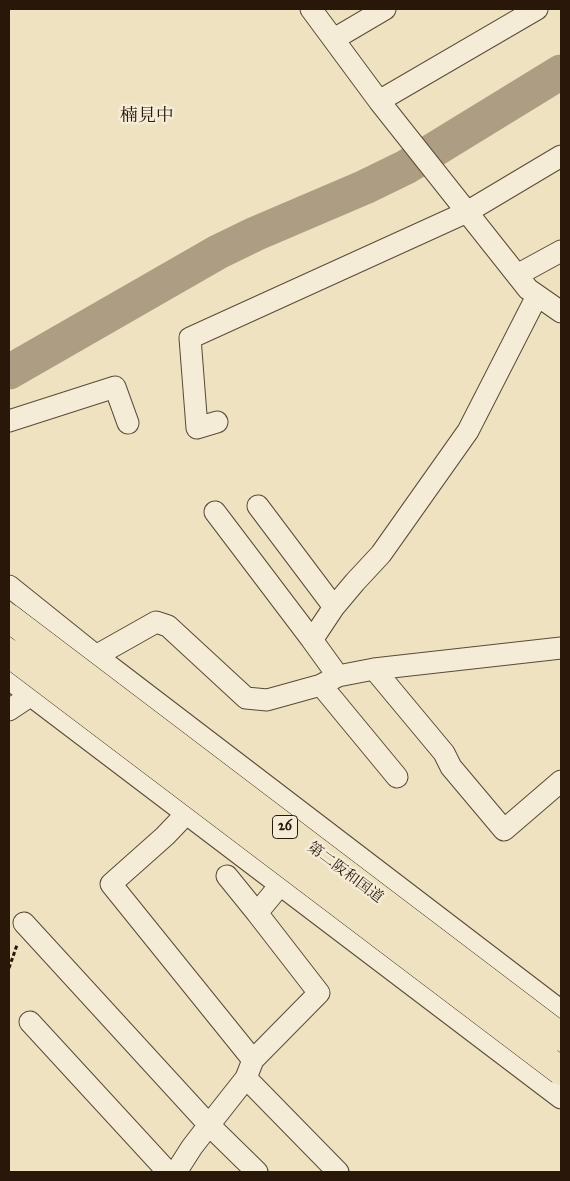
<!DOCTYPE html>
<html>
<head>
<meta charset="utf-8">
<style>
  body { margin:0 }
  #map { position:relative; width:570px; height:1181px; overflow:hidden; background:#efe2c1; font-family:"IM FELL Great Primer",serif }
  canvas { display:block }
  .frame { position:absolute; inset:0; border:10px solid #29180a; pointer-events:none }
</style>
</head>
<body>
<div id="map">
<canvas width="570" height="1181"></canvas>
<div class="frame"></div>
</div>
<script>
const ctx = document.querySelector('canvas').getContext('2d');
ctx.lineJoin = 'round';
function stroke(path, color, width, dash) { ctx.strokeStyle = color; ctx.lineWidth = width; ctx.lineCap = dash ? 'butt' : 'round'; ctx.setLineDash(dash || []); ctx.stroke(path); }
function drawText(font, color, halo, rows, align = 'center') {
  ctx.font = font + ' "IM FELL Great Primer","Noto Serif JP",serif'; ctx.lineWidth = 5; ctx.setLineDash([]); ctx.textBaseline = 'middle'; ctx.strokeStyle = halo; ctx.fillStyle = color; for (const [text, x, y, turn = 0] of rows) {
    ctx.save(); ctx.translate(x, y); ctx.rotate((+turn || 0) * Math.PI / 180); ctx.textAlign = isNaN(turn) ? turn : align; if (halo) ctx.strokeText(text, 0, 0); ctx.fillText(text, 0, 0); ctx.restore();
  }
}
const river = new Path2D(`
  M9 372 218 252 255 234 365 187 406 167 561 72`);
const path = new Path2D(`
  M9 968 17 945`);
const minor = new Path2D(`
  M311 9 379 101 528 289 561 312
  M334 39 385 9
  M379 101 537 9
  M517 275 561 251
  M9 421 115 387 128 423
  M217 422 197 428 190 338 467 212 561 156
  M258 506 334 607
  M215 512 312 640
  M9 586 95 655 561 1011
  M85 662 156 622 168 626 246 698 267 700 321 685 338 676 374 669 561 648
  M374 669 444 753 451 767 504 830 561 781
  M338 676 312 640 334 607 355 582 381 554 468 431 537 296
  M9 679 561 1098
  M321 685 397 777
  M9 710 42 688
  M187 813 165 836 111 884 253 1060
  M227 876 257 913
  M24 923 209 1125 257 1172
  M30 1022 168 1172
  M246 1078 338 1172
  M176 1172 192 1147 209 1125 246 1078 253 1060 319 993 257 913 281 884`);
const trunkBridge = new Path2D(`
  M9 618 561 1037
  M9 653 561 1071`);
const shields = [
  [285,827,25]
];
const shieldNames = [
  ["26",285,827]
];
const streetNames = [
  ["第二阪和国道",345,873,37]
];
const quarterNames = [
  ["楠見中",147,117]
];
stroke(river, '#ac9d83', 35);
stroke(minor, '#5a4a38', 23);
stroke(path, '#29180a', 3, [4, 2.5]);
stroke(minor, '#f5ecd7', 21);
stroke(trunkBridge, '#29180a', 29, []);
stroke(trunkBridge, '#efe2c1', 28);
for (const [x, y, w] of shields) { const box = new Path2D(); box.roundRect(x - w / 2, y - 11.5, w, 23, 4); ctx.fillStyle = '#f5ecd7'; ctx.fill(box); stroke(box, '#29180a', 1); }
drawText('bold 14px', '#29180a', null, shieldNames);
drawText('15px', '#29180a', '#f5ecd7', streetNames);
drawText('18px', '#29180a', '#f5ecd7', quarterNames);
</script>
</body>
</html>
